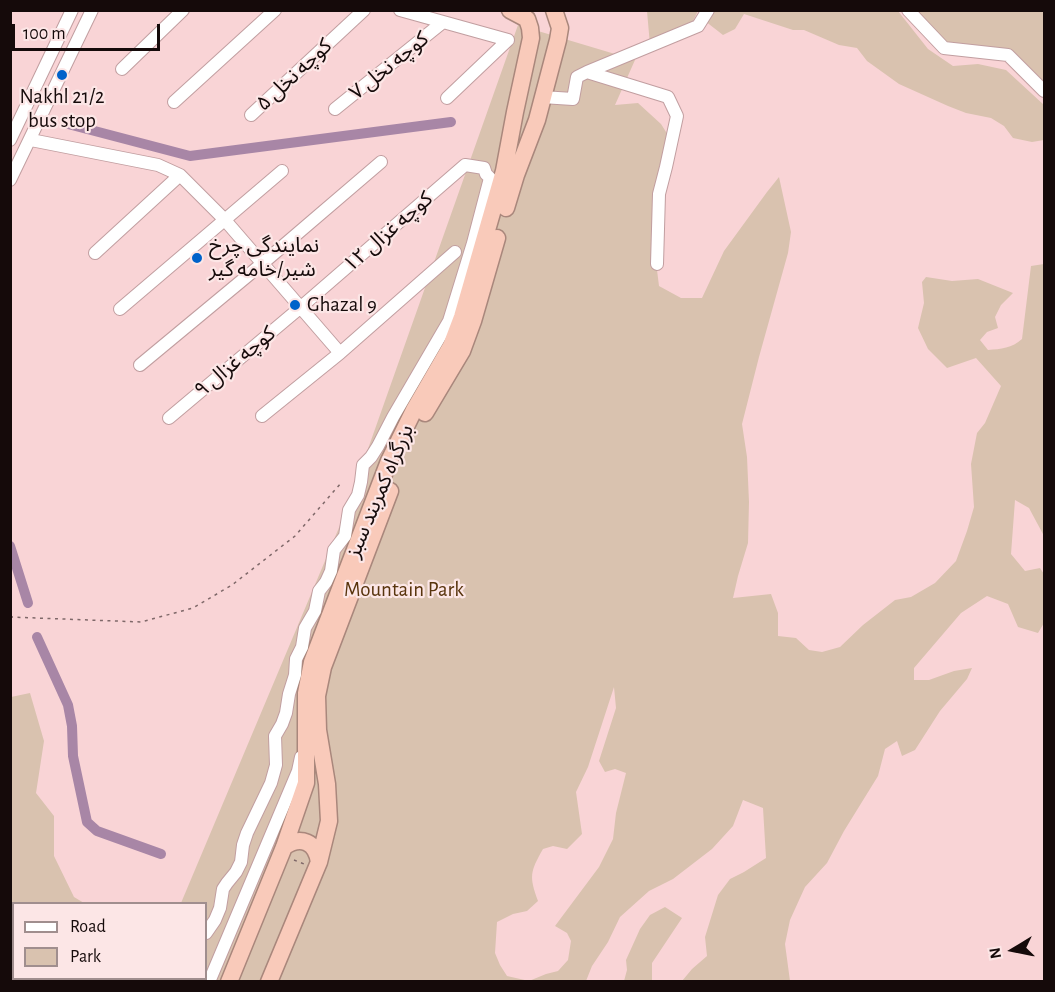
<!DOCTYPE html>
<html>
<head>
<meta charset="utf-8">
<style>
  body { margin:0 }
  #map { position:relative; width:1055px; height:992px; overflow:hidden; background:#f9d4d6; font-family:"Alegreya Sans",sans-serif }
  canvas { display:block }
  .frame { position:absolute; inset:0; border:12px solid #150a0a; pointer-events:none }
  .legend { position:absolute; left:12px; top:902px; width:195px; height:78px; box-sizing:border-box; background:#fce6e6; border:2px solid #a08e8e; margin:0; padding:8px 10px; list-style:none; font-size:18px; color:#150a0a }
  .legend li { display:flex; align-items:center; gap:12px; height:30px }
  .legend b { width:30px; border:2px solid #a08e8e }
  .north { position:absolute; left:983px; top:920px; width:60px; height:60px; -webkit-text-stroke:4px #fce6e6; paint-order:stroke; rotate:260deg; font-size:16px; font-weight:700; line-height:24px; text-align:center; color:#150a0a }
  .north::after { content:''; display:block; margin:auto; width:21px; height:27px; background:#150a0a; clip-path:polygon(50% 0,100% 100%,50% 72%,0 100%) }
  .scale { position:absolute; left:12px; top:24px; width:148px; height:27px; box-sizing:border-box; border:3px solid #150a0a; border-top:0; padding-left:8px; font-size:18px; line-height:21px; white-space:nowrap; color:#150a0a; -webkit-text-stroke:4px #fce6e6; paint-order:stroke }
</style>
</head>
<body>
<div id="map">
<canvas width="1055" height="992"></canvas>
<div class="frame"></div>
<ul class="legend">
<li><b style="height:8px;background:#fff"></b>Road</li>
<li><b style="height:16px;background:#d9c2af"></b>Park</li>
</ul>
<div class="north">N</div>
<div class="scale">100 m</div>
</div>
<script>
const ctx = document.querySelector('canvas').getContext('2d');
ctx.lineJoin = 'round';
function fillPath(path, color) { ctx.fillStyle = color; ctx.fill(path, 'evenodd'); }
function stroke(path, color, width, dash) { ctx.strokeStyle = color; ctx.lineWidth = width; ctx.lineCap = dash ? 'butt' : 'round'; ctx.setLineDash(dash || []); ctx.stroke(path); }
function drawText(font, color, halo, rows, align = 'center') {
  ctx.font = font + ' "Alegreya Sans","Noto Sans Arabic",sans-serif'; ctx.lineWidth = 4.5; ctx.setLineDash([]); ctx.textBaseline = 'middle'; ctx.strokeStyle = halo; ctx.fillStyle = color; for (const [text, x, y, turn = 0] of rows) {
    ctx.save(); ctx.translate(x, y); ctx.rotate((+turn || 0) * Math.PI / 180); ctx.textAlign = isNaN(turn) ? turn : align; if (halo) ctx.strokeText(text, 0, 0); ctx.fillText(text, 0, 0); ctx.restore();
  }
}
const green = new Path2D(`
  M647 11H698L690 27 650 45Z
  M710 11H898L928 49 953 66 978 64 1006 70 1044 105V140L1032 142 1013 138 1004 126 991 118 966 113 948 106 899 84 867 61 857 48 839 45 804 30H793L744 14 735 29 723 35 705 21Z
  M915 11H1044V86L1017 61 951 52Z
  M518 25 635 60 615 105 638 103 661 124 673 143 653 238 659 286 681 298H702L724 251 767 192 779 177 791 232 788 253 759 357 742 424 747 457 749 502 748 543 738 576 733 598 771 594 778 613V636L796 638 809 650 822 652 840 647 863 625 895 600 911 597 935 583 956 561 967 531 974 507 971 464 977 433 985 423 1001 386 976 358 947 368 928 349 918 328 924 303 922 282 926 277 952 281 978 279 1013 293 1001 305 995 317 998 328 987 332 980 340 988 350C1001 349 1012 348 1022 339L1031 266 1044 264V536L1029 508 1015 500 1011 554 1025 571 1040 568 1044 574V623L1038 633 1018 627 1008 604 987 596 961 613 914 668V680H929L954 671 972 668 967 679 940 711 915 750 902 756 897 741 885 749 878 776 844 831 827 863 805 887 790 920 785 944 790 981H682L692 969 707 956 705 937 718 895 730 879 744 872 766 858 763 808 743 800 733 826 712 849 673 879 649 891 620 917 608 942 592 966 586 981 148 982 150 979 206 978V904L181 903 346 511ZM614 687 616 708 599 761 605 772 615 769 626 773 616 813 613 839 599 867 555 926 567 933 571 941 568 960 558 971 546 974 529 981 507 976 500 965 495 953 497 922 513 914 527 911 538 901C529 876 530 872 543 849L553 846 567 849 582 834 576 792 588 767Z
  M30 693 44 741 36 793 54 816V856L74 897 84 903 14 904 13 915 10 912 11 697Z
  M665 907 682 918 652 963V981H624L627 970 626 960 640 929 650 915Z`);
const canal = new Path2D(`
  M68 124 190 156 451 122
  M10 546 28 603
  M37 637 68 705 72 726 73 756 87 822 97 831 161 854`);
const path = new Path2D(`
  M10 617 141 622 193 608 232 585 295 536 341 483
  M294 860 304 864`);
const minor = new Path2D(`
  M400 10 508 40
  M908 10 944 48 1008 55 1044 91
  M122 69 183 10
  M587 72 698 26 708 10
  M542 97 573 99 577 77 587 72 668 97 677 116 666 167 659 194 657 264
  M447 98 508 40
  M174 102 275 10
  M335 109 443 22
  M251 115 364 10
  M10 140 72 10
  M31 140 158 165 180 175 224 219 340 353
  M10 180 92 10
  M95 253 180 175
  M120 309 282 171
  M140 365 263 263 381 162
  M262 416 340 353 455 252
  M169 418 301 307 465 165 484 168 486 174 490 178 473 243 449 321 393 417 378 446 371 457 363 465 361 482 358 495 349 510 345 536 334 550 331 571 326 582 319 591 315 611 305 628 302 647 296 659 295 675 289 694 286 713 282 724 275 736 276 765 271 783 247 833 243 845 241 862 236 872 227 883 223 889 220 908 215 920 206 933
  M183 982 184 978
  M209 982 298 771 301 757`);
const highway = new Path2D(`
  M506 208 516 175 537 120 558 40 560 28 554 10
  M425 413 462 351 473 321 497 238
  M284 847C301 835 316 842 319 862
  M229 982 284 847 306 783V693L312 662 389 461 414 410 451 346 462 317 504 171 515 112 531 38 530 28 527 19 510 10
  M269 982 319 862 329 821 327 784 318 730 317 696 323 667 390 491`);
const markers = [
  [62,75,6,"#0062ca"],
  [197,258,6,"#0062ca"],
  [295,305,6,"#0062ca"]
];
const streetNames = [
  ["کوچه نخل ۷",389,66,-39],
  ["کوچه نخل ۵",294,75,-43],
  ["کوچه غزال ۱۲",388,232,-41],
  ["کوچه غزال ۹",235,362,-40],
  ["بزرگراه کمربند سبز",380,491,-67]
];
const poiNames = [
  ["Nakhl 21/2",62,97,"center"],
  ["bus stop",62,121,"center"],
  ["نمایندگی چرخ",209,246],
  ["شیر/خامه گیر",209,270],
  ["Ghazal 9",307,305]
];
const parkNames = [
  ["Mountain Park",404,590]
];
fillPath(green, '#d9c2af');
stroke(canal, '#a886a6', 10);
stroke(minor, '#c19ea0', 14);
stroke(highway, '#a9877c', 19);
stroke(path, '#7f6869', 1.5, [3, 4.5]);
stroke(minor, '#fff', 12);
stroke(highway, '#f9caba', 16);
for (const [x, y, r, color] of markers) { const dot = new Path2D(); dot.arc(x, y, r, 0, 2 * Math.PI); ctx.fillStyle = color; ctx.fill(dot); stroke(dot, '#fce6e6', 2); }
drawText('21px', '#150a0a', '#fce6e6', streetNames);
drawText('21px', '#150a0a', '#fce6e6', poiNames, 'left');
drawText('21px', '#58340d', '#fce6e6', parkNames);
</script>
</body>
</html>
